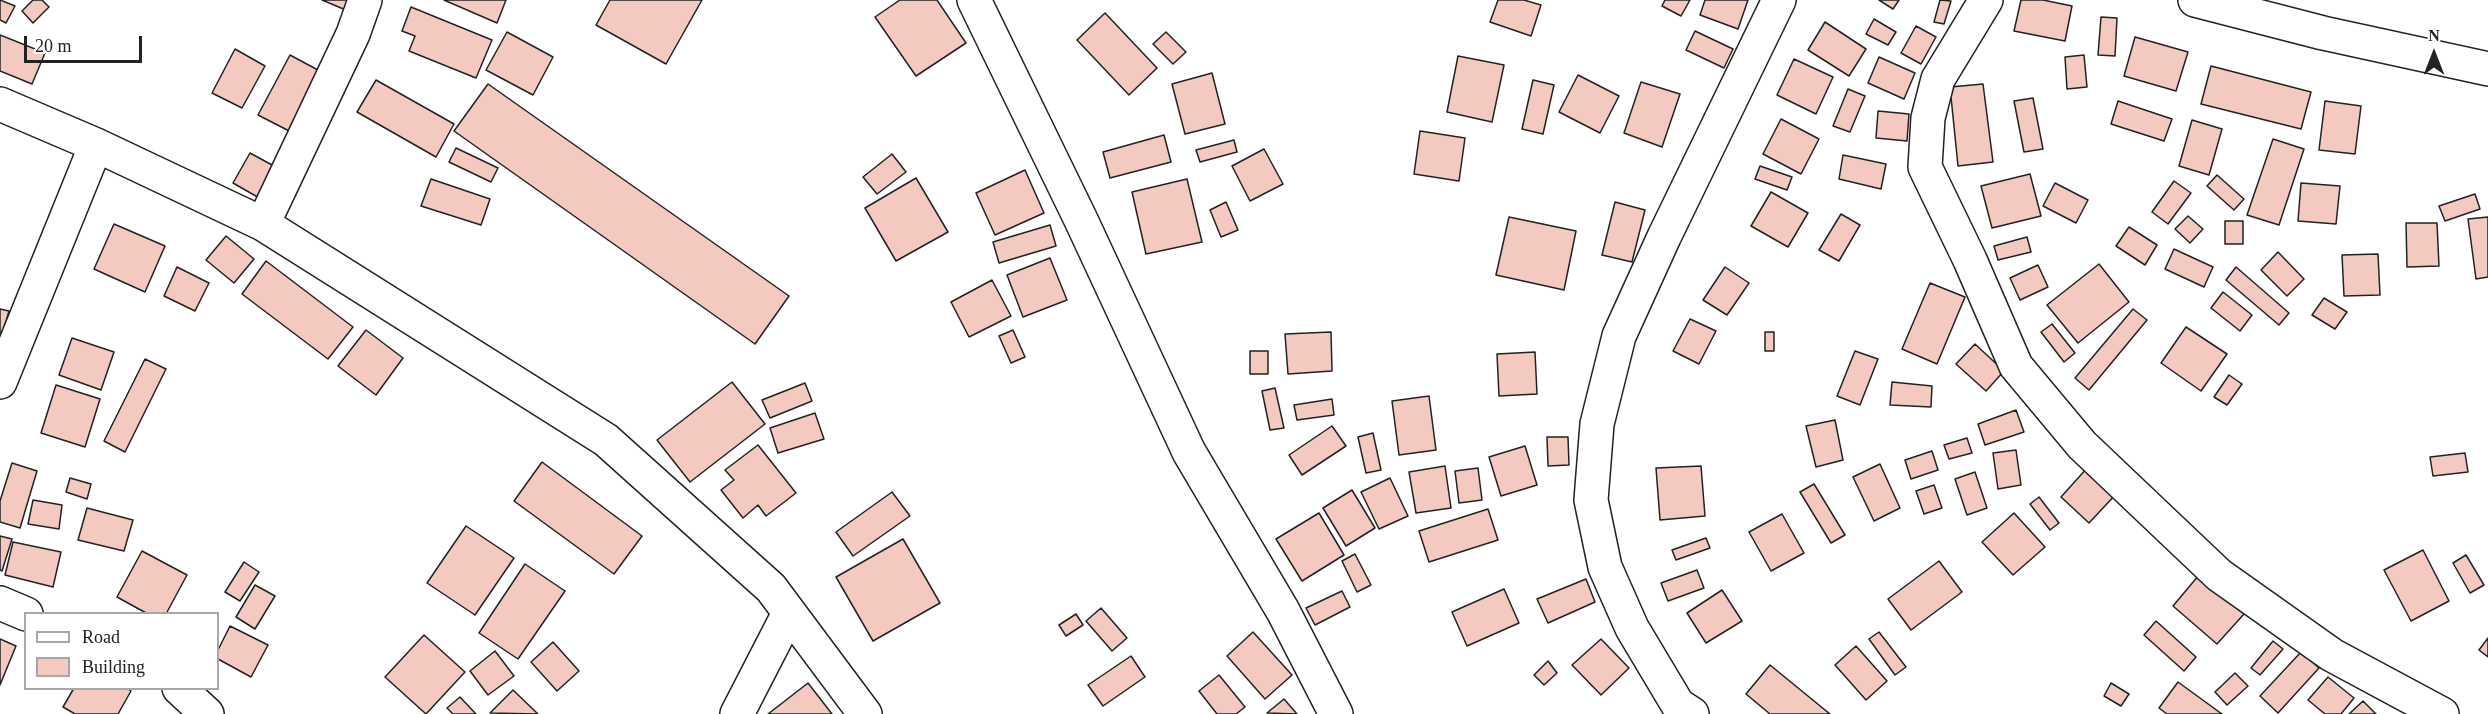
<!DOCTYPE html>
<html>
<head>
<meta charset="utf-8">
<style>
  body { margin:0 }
  #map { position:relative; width:2488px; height:714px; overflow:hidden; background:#fff; font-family:"Times New Roman",serif }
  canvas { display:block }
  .legend { position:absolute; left:24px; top:612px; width:195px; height:78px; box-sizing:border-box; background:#fff; border:2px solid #a7a7a7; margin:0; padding:8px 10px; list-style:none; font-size:18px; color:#222 }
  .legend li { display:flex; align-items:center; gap:12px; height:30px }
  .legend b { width:30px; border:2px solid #a7a7a7 }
  .north { position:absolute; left:2404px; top:24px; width:60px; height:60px; -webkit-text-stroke:4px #fff; paint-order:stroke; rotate:0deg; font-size:16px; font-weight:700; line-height:24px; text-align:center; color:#222 }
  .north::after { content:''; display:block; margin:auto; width:21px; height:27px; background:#222; clip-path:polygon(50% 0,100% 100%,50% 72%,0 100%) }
  .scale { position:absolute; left:24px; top:36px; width:118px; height:27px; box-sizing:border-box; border:3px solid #222; border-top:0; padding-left:8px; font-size:18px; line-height:21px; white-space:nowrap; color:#222; -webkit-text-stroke:4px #fff; paint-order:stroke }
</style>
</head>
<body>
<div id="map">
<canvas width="2488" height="714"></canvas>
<ul class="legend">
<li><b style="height:8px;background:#fff"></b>Road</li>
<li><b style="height:16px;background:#f3c9c0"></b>Building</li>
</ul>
<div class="north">N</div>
<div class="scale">20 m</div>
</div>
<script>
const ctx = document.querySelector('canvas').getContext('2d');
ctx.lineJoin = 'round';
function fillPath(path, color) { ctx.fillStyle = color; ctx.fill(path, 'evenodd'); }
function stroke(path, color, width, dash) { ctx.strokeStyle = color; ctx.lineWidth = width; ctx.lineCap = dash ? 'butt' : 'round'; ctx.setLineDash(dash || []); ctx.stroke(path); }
const building = new Path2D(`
  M0 0 15 6 6 23 0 20Z
  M33 0H42L49 7 33 23 22 11Z
  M322 0H358L353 13Z
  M444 0H506L497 23Z
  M610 0H702L666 64 596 25Z
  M900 0H937L966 43 916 76 875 17Z
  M1498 0H1524L1541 5 1531 36 1490 22Z
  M1665 0H1690L1681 16 1662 6Z
  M1705 0H1748L1738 29 1700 15Z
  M1879 0H1899L1893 9Z
  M1940 0 1951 1 1944 24 1934 22Z
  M2021 0H2043L2072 6 2065 41 2014 31Z
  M411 7 492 40 476 78 409 51 415 36 402 31Z
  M1105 13 1157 68 1129 95 1077 40Z
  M2101 17 2117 18 2115 56 2098 55Z
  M1874 19 1896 32 1888 45 1866 34Z
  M1825 22 1866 49 1849 76 1808 50Z
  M1916 26 1936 37 1921 64 1901 53Z
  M1695 31 1733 49 1724 68 1686 50Z
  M507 32 553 57 533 95 486 70Z
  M1166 32 1186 52 1173 64 1153 44Z
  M0 35 45 53 32 84 0 71Z
  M2135 37 2188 52 2176 91 2124 76Z
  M235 49 265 66 242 108 212 93Z
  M290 55 329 76 297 135 258 115Z
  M2084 55 2087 87 2067 89 2065 57Z
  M1458 56 1504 65 1492 122 1447 112Z
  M1879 57 1915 73 1904 99 1868 83Z
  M1794 59 1833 77 1816 114 1777 95Z
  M2211 66 2311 92 2301 129 2201 104Z
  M1212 73 1225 124 1185 134 1172 84Z
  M1578 75 1619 96 1600 133 1559 112Z
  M376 80 454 124 436 157 357 112Z
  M1533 80 1554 85 1543 134 1522 129Z
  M1641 82 1680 94 1662 147 1624 133Z
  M488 84 789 296 755 344 454 131Z
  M1983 84 1993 162 1958 166 1950 87Z
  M1848 89 1865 96 1850 132 1833 126Z
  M2033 98 2043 149 2024 152 2014 101Z
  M2118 101 2172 119 2164 141 2111 124Z
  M2325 101 2361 106 2355 154 2319 150Z
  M1878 111 1909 114 1907 141 1876 138Z
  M1781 119 1819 139 1801 174 1763 154Z
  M2192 120 2222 129 2209 175 2179 166Z
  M1420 131 1465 138 1459 181 1414 174Z
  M1164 135 1171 162 1110 178 1103 152Z
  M2273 139 2304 149 2279 225 2247 215Z
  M1234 140 1237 152 1200 162 1196 150Z
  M456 148 498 168 491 182 449 162Z
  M1264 149 1283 184 1250 201 1232 166Z
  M250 153 285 172 268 203 233 183Z
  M892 154 906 172 877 194 863 177Z
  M1843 155 1886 164 1881 189 1839 179Z
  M1760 166 1792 177 1787 190 1755 179Z
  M1025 170 1044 213 995 235 976 193Z
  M2030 174 2041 216 1992 228 1981 186Z
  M2217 175 2244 199 2234 210 2207 186Z
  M916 178 948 232 896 261 865 208Z
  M431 179 490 199 481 225 421 206Z
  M1187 179 1202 242 1146 254 1132 192Z
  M2174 181 2191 193 2168 224 2152 212Z
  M2055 183 2088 200 2076 223 2043 206Z
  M2301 183 2340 186 2336 224 2298 221Z
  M1771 192 1808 213 1788 247 1751 226Z
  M2475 194 2480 209 2445 221 2439 206Z
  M1226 202 1238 230 1221 237 1210 210Z
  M1615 202 1645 210 1632 262 1602 255Z
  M1841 214 1860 225 1839 261 1819 250Z
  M2188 216 2203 229 2190 243 2175 229Z
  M1509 217 1576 231 1564 290 1496 275Z
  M2488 217V277L2476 279 2468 219Z
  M2225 221H2243V244H2225Z
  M2406 223H2437L2439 266 2407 267Z
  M114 224 165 246 145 292 94 269Z
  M1050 225 1056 246 999 263 993 242Z
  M2129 227 2157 245 2145 265 2116 246Z
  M226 236 254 259 234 283 206 260Z
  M2027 237 2031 252 1998 260 1994 246Z
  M2174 249 2213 267 2204 287 2165 269Z
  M2278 252 2304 279 2287 296 2261 270Z
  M2378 254 2380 295 2344 296 2342 255Z
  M1050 258 1067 300 1023 317 1007 275Z
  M266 261 353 327 328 359 242 294Z
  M2099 264 2129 302 2078 343 2047 305Z
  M2038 265 2048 287 2020 300 2010 278Z
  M177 267 209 283 195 311 164 296Z
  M1725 267 1749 283 1727 315 1703 300Z
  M2236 267 2289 313 2279 325 2226 280Z
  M992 280 1011 316 969 337 951 302Z
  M1930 283 1965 297 1937 364 1902 349Z
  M2223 292 2252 315 2240 331 2211 308Z
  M2324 298 2347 312 2335 329 2312 315Z
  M0 309 9 311 0 342Z
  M2133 309 2147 320 2089 390 2075 378Z
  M1690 319 1716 331 1699 364 1673 351Z
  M2052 324 2075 353 2064 362 2041 332Z
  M2186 327 2227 354 2201 391 2161 363Z
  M366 330 403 358 376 395 338 366Z
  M1013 330 1025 357 1011 363 999 336Z
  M1331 332 1332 371 1288 374 1285 334Z
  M1765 332H1774V351H1765Z
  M72 338 114 352 101 390 59 375Z
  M1975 344 2004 371 1986 391 1956 364Z
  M1250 351H1268V374H1250Z
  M1855 351 1878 359 1860 405 1837 396Z
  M1535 352 1537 394 1499 396 1497 354Z
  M145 359 166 369 125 452 104 441Z
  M2229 375 2242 384 2227 405 2214 397Z
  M732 382 765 424 690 482 657 440Z
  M1892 382 1932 386 1931 407 1890 405Z
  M805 383 812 401 770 418 762 400Z
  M56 385 100 399 85 447 41 433Z
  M1275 388 1284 428 1270 430 1262 391Z
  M1429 396 1436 450 1399 455 1392 401Z
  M1332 399 1334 415 1297 420 1294 405Z
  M2016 410 2024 432 1985 445 1978 424Z
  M815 413 824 439 778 453 770 428Z
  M1835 420 1843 460 1816 467 1806 426Z
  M1332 426 1346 446 1302 475 1289 455Z
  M1373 433 1381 470 1366 473 1358 437Z
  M1547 437H1568L1569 465 1548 466Z
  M1967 438 1972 453 1949 459 1944 445Z
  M758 445 796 493 766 516 758 505 743 518 721 490 734 480 725 470Z
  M1525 446 1537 485 1501 496 1489 457Z
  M2016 450 2021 485 1998 489 1993 453Z
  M1932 451 1938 470 1911 479 1905 460Z
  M2465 453 2468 472 2433 476 2430 457Z
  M542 462 642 536 614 574 514 501Z
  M12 463 37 471 20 528 0 522V501Z
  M1880 464 1900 508 1874 521 1853 477Z
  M1445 466 1451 508 1416 513 1409 472Z
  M1701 466 1705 516 1660 520 1656 468Z
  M2088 467 2117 493 2089 523 2061 497Z
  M1478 468 1482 500 1459 503 1455 471Z
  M1975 472 1987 508 1967 515 1955 479Z
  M70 478 91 484 87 499 66 492Z
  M1390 478 1408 516 1379 529 1361 492Z
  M1814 484 1845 535 1831 543 1800 492Z
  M1934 485 1942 508 1924 514 1916 491Z
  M1352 490 1375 528 1346 546 1323 508Z
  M892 492 910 516 853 556 836 532Z
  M2039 497 2059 523 2050 530 2030 504Z
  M33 500 62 505 59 529 28 524Z
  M87 508 133 520 124 551 78 540Z
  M1488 509 1498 540 1429 562 1419 531Z
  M1319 513 1344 555 1302 581 1276 539Z
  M2014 513 2045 547 2013 575 1982 542Z
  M1782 514 1804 553 1771 571 1749 532Z
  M466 526 514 558 475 615 427 583Z
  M0 536 12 539 2 571 0 570Z
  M1706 538 1710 548 1676 560 1672 550Z
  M903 539 940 603 873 641 836 577Z
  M13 542 61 552 53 587 5 575Z
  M2423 550 2449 601 2411 621 2384 570Z
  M142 551 187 575 166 614H148L117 597Z
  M1355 554 1371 585 1357 592 1342 561Z
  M2466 555 2484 585 2470 593 2453 563Z
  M1939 561 1962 592 1911 630 1888 599Z
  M244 562 259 572 240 601 225 592Z
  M525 564 565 591 518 659 479 633Z
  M1697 570 1704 588 1668 601 1661 583Z
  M2199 575 2244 614 2217 644 2173 606Z
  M1586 579 1595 602 1548 623 1537 599Z
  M255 585 275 596 255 629 236 617Z
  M1504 589 1519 623 1467 646 1452 612Z
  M1722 590 1742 621 1706 643 1687 613Z
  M1342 591 1350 607 1315 625 1306 608Z
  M1101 608 1127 638 1112 651 1086 621Z
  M1076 614 1083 625 1066 636 1059 625Z
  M2156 621 2196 657 2184 671 2144 635Z
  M230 626 268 645 251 677 218 659V650Z
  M1253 632 1292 675 1265 699 1227 656Z
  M1879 632 1906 667 1895 675 1869 639Z
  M424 635 465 672 426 714 385 677Z
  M2488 638V657L2479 650Z
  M0 639 16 646 0 685Z
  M1601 639 1629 668 1601 695 1572 665Z
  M2273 641 2283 649 2260 675 2251 668Z
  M553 642 579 671 557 691 531 662Z
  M1856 646 1887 681 1866 700 1835 665Z
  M495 651 514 676 488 695 470 671Z
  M2301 652 2319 668 2278 713 2260 696Z
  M1131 656 1145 677 1103 706 1088 685Z
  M1548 661 1557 673 1544 685 1534 675Z
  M1770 665 1830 714H1770L1746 694Z
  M2235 673 2248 686 2227 705 2215 692Z
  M1219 675 1245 707 1236 714H1217L1199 691Z
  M2328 677 2354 698 2341 714H2325L2308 700Z
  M2178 682 2222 714H2167L2159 708Z
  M808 683 832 714H768Z
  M2111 683 2129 694 2121 706 2104 696Z
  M74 688H127L131 691 118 714H75L63 707Z
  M513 690 538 714 490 713Z
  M460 697 476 714H453L447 708Z
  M1284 699 1297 714 1267 713Z
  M2363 701 2376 714H2349Z`);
const street = new Path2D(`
  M974 0 1081 220 1189 452 1283 611 1336 714
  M1986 0 1938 79 1928 118 1925 167 1970 260 2016 366 2082 445 2219 575 2332 655 2442 714
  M2195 0 2323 33 2488 69
  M0 104 96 145 263 224 606 440 771 588 865 714
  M263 224 353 34 365 0
  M0 382 96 145
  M0 603 26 614
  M179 688 207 714
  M737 714 789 613
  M1692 714 1678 705 1632 628 1605 567 1591 500 1597 424 1619 336 1664 237 1779 0`);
fillPath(building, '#f3c9c0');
stroke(building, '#222', 1.5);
stroke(street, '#222', 36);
stroke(street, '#fff', 33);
</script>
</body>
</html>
